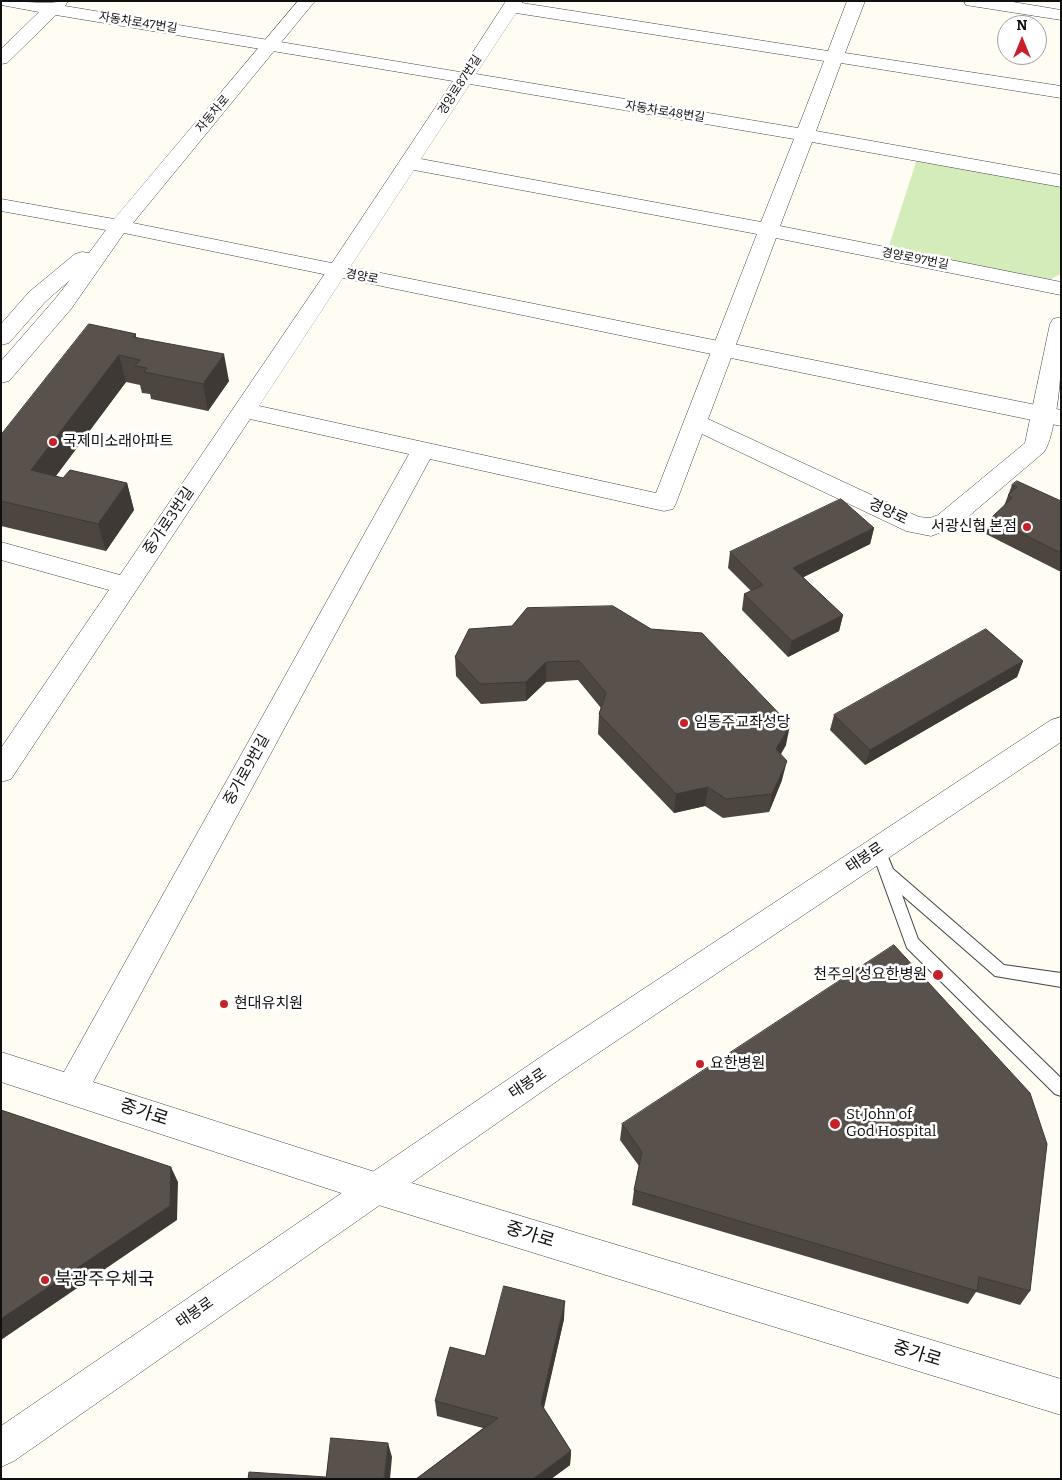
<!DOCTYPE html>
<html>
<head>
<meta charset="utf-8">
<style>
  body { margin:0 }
  #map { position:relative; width:1062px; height:1480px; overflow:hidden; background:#fffdf3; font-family:Bitter,serif }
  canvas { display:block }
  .frame { position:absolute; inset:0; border:2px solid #101010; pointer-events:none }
  .north { position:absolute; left:997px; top:15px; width:50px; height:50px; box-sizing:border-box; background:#fff; border:1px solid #9f9f9f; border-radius:50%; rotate:0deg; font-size:14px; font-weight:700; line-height:20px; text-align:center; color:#101010 }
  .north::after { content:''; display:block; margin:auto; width:18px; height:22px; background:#c82028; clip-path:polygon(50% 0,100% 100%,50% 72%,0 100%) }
</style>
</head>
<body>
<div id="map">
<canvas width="1062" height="1480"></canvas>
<div class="frame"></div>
<div class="north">N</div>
</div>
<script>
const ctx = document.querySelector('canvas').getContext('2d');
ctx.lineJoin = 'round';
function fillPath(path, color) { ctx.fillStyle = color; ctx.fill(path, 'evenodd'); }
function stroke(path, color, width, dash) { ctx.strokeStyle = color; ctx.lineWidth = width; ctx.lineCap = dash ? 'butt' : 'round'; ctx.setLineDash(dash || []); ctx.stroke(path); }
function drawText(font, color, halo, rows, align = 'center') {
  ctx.font = font + ' Bitter,"Noto Sans KR",serif'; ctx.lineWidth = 5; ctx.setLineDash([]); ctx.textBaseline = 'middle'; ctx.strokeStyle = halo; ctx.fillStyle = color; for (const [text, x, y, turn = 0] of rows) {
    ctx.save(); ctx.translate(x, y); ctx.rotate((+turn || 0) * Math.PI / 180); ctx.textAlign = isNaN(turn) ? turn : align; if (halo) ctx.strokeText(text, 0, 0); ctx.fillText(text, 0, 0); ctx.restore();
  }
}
const green = new Path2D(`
  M917 159 1061 184V274L1049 280 888 249Z`);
const service = new Path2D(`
  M878 843 883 845 893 869 1004 965 1061 973V987L995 976 902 895 918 939 1061 1078V1096L1055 1094 907 948 871 849 873 845Z`);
const minor = new Path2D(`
  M1 1 48 3 68 1 65 6 460 72 506 1H523L522 3 828 51 847 1H865L845 53 1061 86V98L841 63 816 131 1061 175V187L812 142 780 226 1061 282V295L776 238 708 419 919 517 930 518 938 515 1025 443 1050 324 1053 319 1061 317C1061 354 1062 390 1053 426 1051 435 1049 444 1044 452L956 527 931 536 906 531 702 434 676 503 673 509 664 511 430 459 93 1082 375 1172 1061 1379V1415L375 1204 1 1082V1052L64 1072 409 454 250 419 11 779 1 782V748L109 590 1 560V542L120 575 326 272 453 81 56 15 7 63 1 64V49L39 12 1 5ZM516 13 824 61 798 128 476 74ZM470 84 794 139 761 222 421 159ZM414 170 757 234 656 493 259 406Z`);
const tertiary = new Path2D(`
  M298 1H315L133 223 1061 410V426L124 233 71 309 9 381 1 383V361L55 299 70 280 45 302 9 343 1 345V324L29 292 75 254 82 252 89 253 106 230 1 211V199L114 219Z
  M964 1H1007L1061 10V20L972 6 966 5Z
  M1061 717V742L570 1072 14 1461 1 1467V1426L548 1052 1051 720Z`);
const wall = new Path2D(`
  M136 334V337L229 381 208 411 151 399 150 394 142 393 140 385 126 382 56 476 63 478 127 483 134 510 106 551 1 526V435Z
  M1012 485 1061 501V572L986 534 991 518 1004 506Z
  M874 528 870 544 803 577 843 615 839 631 788 657 742 610 744 594 751 591 728 568 730 552Z
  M512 626 786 745 781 754 782 780 769 812 723 818 705 806 674 813 598 734 599 714 601 708 578 680 546 682 526 701 481 704 456 676 455 657Z
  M1023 661 1017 677 865 765 830 730 834 715Z
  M622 1124 1030 1291 1020 1305 976 1292 968 1304 632 1205 634 1190 639 1166 620 1140Z
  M564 1319 544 1408 571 1451 570 1465 551 1479H416L483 1428 437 1416 435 1401 485 1356Z`);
const shadedWall = new Path2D(`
  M224 354 229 381 208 411 203 384Z
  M119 355 126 382 40 497 31 470Z
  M127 483 134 510 106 551 98 524Z
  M874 528 870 544 790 584 793 568Z
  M843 615 839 631 788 657 792 641Z
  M1023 661 1017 677 865 765 870 750Z
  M546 662V682L526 701V682Z
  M790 725 786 745 772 768 776 749Z
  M787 761 782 780 769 812 772 794Z
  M708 787 705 806 674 813 676 794Z
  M171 1167 178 1182 177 1220 1 1340V1319Z
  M565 1301 564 1319 541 1419V1404Z
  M388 1443 392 1457 390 1479H384Z
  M571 1451 570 1465 551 1479H533Z`);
const building = new Path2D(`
  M89 324 136 334 133 337 224 354 203 384 144 372 147 368 135 366 140 360 119 355 31 470 63 478 70 470 127 483 98 524 1 501V435Z
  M1017 481 1061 501V553L991 518 1012 498 1008 495 1017 487 1012 485Z
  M841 499 874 528 793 568 843 615 792 641 744 594 763 585 730 552Z
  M613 606 651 629 702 633 790 725 776 749 787 761 772 794 726 799 708 787 676 794 599 714 606 693 579 661 546 662 526 682 480 684 455 657 469 629 512 626 527 608Z
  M986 629 1023 661 870 750 834 715Z
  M894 945 1030 1093 1047 1144 1030 1291 979 1277 977 1291 634 1190 642 1152 622 1124Z
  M1 1110 171 1167 170 1206 1 1319Z
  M504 1286 565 1301 541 1404 571 1451 533 1479H416L498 1418 435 1401 450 1347 485 1356Z
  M331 1438 388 1443 384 1479H248L249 1472 326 1477Z`);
const markers = [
  [53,442,5,"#c82028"],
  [1027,527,5,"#c82028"],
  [684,723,5,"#c82028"],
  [938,975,6,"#c82028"],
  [224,1004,5,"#c82028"],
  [700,1064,5,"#c82028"],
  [835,1124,6,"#c82028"],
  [45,1280,5,"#c82028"]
];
const farStreetnames = [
  ["자동차로47번길",138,23,9],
  ["경양로87번길",460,85,-57],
  ["자동차로48번길",665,112,9],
  ["자동차로",213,114,-50],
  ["경양로97번길",915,259,11],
  ["경양로",362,277,11]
];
const poiNames = [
  ["국제미소래아파트",63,442],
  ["서광신협 본점",1017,527,"right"],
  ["임동주교좌성당",694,723],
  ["천주의 성요한병원",927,975,"right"],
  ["현대유치원",234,1004],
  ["요한병원",710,1064],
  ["St John of",846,1115],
  ["God Hospital",846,1132]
];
const streetNames = [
  ["경양로",888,512,25],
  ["중가로3번길",169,521,-56],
  ["중가로9번길",247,770,-61],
  ["태봉로",865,858,-34],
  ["태봉로",528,1084,-34],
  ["태봉로",195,1313,-35]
];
const nearStreetnames = [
  ["중가로",144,1113,18],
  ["중가로",530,1235,17],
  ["중가로",917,1354,17]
];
const nearPoinames = [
  ["북광주우체국",55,1280]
];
fillPath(green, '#d4ecb9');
stroke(service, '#434343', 2);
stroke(minor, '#434343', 1);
stroke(tertiary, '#434343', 1);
fillPath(service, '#fff');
fillPath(minor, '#fff');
fillPath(tertiary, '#fff');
fillPath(wall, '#4d4640');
fillPath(shadedWall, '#3e3934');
fillPath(building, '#59514b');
stroke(building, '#3e3934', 1);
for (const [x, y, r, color] of markers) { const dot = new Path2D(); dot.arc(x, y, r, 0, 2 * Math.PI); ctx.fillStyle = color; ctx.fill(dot); stroke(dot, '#fff', 2); }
drawText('12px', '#101010', '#fff', farStreetnames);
drawText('15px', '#101010', '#fff', poiNames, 'left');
drawText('15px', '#101010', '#fff', streetNames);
drawText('18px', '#101010', '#fff', nearStreetnames);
drawText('18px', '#101010', '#fff', nearPoinames, 'left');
</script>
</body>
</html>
